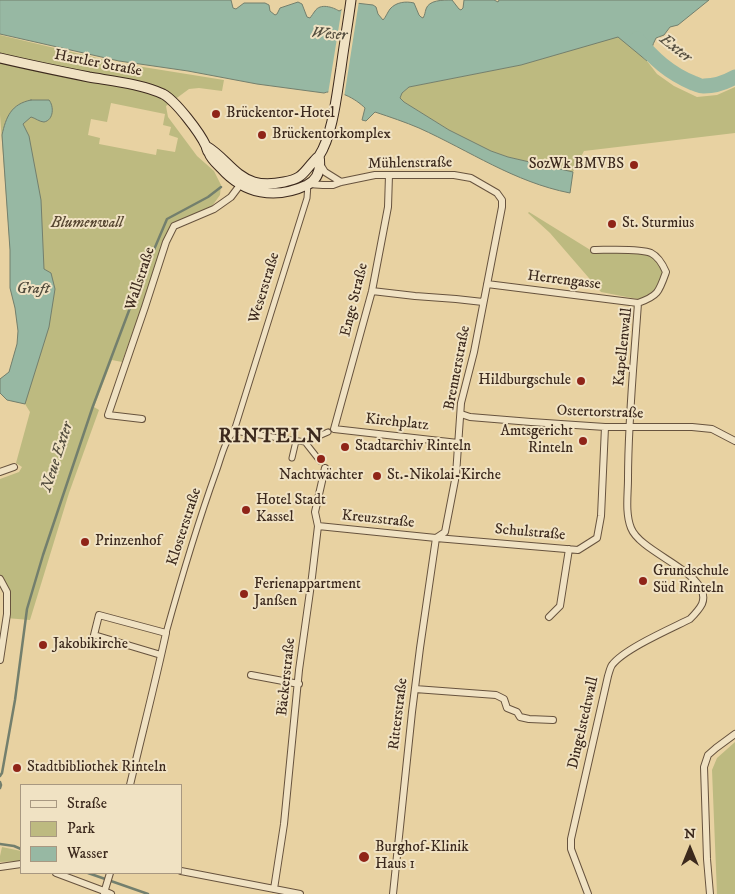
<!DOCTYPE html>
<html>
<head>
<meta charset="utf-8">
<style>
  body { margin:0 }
  #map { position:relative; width:735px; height:894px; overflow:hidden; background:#e8d2a2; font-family:"IM FELL DW Pica",serif }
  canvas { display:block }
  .legend { position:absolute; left:20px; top:784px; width:162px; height:90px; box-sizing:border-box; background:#f0e2c3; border:1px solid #a89881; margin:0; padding:6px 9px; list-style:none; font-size:15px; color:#3c291d }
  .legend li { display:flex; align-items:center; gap:10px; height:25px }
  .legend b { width:25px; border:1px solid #a89881 }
  .north { position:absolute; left:665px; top:824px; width:50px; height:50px; -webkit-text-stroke:4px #f0e2c3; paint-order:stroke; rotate:0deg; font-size:14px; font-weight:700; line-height:20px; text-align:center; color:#3c291d }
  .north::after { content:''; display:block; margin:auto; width:18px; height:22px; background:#3c291d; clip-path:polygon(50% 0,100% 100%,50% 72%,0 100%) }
</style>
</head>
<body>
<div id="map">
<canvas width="735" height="894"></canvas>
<ul class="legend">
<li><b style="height:6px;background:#f0e2c3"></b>Straße</li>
<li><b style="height:14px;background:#bdba80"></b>Park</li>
<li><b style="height:14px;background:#97b8a3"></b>Wasser</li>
</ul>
<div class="north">N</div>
</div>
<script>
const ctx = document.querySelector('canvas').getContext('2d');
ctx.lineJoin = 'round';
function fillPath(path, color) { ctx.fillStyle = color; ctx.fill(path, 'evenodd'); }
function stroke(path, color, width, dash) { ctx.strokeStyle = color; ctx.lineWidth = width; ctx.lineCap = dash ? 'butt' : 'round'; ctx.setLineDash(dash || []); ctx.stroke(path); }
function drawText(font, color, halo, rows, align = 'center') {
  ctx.font = font + ' "IM FELL DW Pica",serif'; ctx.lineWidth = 4; ctx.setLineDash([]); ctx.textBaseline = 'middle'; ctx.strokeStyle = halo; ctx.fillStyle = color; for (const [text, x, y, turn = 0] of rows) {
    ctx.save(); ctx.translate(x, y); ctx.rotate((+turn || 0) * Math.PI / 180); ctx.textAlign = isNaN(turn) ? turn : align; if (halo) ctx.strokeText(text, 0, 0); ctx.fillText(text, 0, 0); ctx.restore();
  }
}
const green = new Path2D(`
  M0 35 118 63 224 80 222 91 199 88 189 89 166 106 168 117 197 156 214 171 221 185 220 195 210 209 174 222 165 236 147 292 122 362 112 360 94 407 99 410 69 493 30 620 6 618 7 592 0 580V479L19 472 22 467 16 463 30 412 25 404 7 400 0 393V379L9 372 17 344 18 331 15 308 10 288V250L0 115ZM111 103 165 114 163 125 171 127 169 135 178 138 175 152 157 149 156 155 99 144 100 138 88 135 91 119 107 122Z
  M618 36 647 61 657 74 674 86 697 97 717 95 735 87V133L584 151 573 172 508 157 491 151 449 130 404 102 400 98 402 93 409 87 521 65Z
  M529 212 592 251 633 252 651 255 660 264 663 277 656 289 643 298 637 299 601 292 550 233 528 213Z
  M735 742V894H717L712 770 717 758Z
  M2 847 21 851V861L0 862V856Z`);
const water = new Path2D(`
  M0 0H231L233 8 236 9 244 3H265L269 5 270 11 275 15 277 14 280 8 298 2 302 4 307 17 310 18C312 16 313 13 315 11 320 3 333 7 339 11L356 3 373 5 376 7 378 14 383 20C386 17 387 13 390 9 396 2 406 1 414 3L419 15 421 17 423 18C425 15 425 12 426 9 429 0 442 0 452 0L459 9 461 10 463 8 464 0H494L498 2 499 0H709L678 25 670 27 664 35 656 38C652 45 651 53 647 61L618 37 521 65 409 87 402 93 400 98 404 102 449 130 491 151 508 157 573 172 570 193C514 182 470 151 419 128 405 122 390 117 375 112L366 121 362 120 365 108C356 99 337 88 324 93L257 84 188 71 119 61 0 34Z
  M31 100H49C54 106 54 120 44 122 40 122 35 118 31 117L23 124 29 136 41 200 44 269 51 273 55 289 49 327 25 404 7 400 0 393V379L9 372 17 344 18 331 15 308 10 288V250L2 135C6 117 11 104 31 100Z`);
const pier = new Path2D(`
  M355 1H359L344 98 334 94H328L342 7Z`);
const stream = new Path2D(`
  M0 776 2 773 15 700 27 609 43 555 93 406 136 292 167 219 208 197 221 187
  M0 782 1 785 0 788
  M0 844 14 846 21 849
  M88 873 148 894`);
const river = new Path2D(`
  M637 39C654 59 669 73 693 83 697 84 701 87 704 86 714 86 726 82 735 77`);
const pedestrian = new Path2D(`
  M234 431 305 442 328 432
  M305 442 320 461
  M292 458 296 441
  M166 633C181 579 197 525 216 472 221 459 224 442 234 431L307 198 308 184`);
const minor = new Path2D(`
  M320 164 325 172 341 182
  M389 175 388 207 372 291 334 429 458 443
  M308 184 323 185H333L341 182 375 175H454L471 178 497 193 502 200V207L474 352 461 403 456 475 445 532 436 538
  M487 284 638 303C658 296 659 292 666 272 663 265 659 257 651 253 640 248 607 250 594 250
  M372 291 415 296 456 299 483 302
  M461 414 470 417 531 422 605 427H692L712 429 735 441
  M142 419 108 415 145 307 166 242 174 226 214 209 231 197 240 185
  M0 472 14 467
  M318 526 436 538 578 550 597 538 601 516 605 427
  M0 579 7 592V614L0 660
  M549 617 560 606 569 549
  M251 675 299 684
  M415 689 496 695 504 699 507 708 517 712 520 717 529 719 553 720
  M130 785C142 734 155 684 166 633L99 615 94 635 161 655
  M0 867 21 864
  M181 871 300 894
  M56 873 104 891 111 894
  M274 889 284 824 299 670 312 577 318 526 315 512 325 468
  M104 893 110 873
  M393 894 412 712 420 648 436 538
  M588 894 571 849V839L608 676C609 673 610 668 612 665 624 649 670 629 690 619 694 615 699 610 702 604 714 574 641 554 631 528 625 513 628 494 628 479 628 420 634 362 638 303
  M710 894 707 859 704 767 708 755 716 748 735 734`);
const secondary = new Path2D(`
  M0 58C30 65 59 71 89 77 112 81 142 84 163 94 176 101 200 133 206 146 207 149 207 151 209 153 211 159 217 164 221 168 244 194 275 200 307 185 319 179 321 168 319 156
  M206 146C224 156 234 176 254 182 264 185 274 184 284 182 303 178 302 174 314 161 314 160 319 156 319 156 333 135 337 92 341 68 344 45 348 23 351 0`);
const markers = [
  [216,114,5,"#8f2418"],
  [262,135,5,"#8f2418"],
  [634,165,5,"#8f2418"],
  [612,224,5,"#8f2418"],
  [581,381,5,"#8f2418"],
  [583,441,5,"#8f2418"],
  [345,447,5,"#8f2418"],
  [321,459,5,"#8f2418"],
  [377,476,5,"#8f2418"],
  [246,510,5,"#8f2418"],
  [85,542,5,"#8f2418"],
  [643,581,5,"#8f2418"],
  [244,594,5,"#8f2418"],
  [43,645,5,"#8f2418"],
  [17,768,5,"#8f2418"],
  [364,857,6,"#8f2418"]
];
const streetNames = [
  ["Hartler Straße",98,64,11],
  ["Mühlenstraße",410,164,-1],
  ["Wallstraße",141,279,-72],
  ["Herrengasse",564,281,7],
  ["Weserstraße",265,288,-73],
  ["Enge Straße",355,300,-76],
  ["Kapellenwall",624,347,-84],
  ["Brennerstraße",458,368,-79],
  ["Ostertorstraße",600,413,2],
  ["Kirchplatz",397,423,6],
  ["Kreuzstraße",378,520,6],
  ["Klosterstraße",185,527,-72],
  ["Schulstraße",530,533,5],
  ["Bäckerstraße",287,677,-84],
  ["Ritterstraße",399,714,-83],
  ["Dingelstedtwall",584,723,-77]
];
const poiNames = [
  ["Brückentor-Hotel",226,114],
  ["Brückentorkomplex",272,135],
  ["SozWk BMVBS",624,165,"right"],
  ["St. Sturmius",622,224],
  ["Hildburgschule",571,381,"right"],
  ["Amtsgericht",573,432,"right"],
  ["Rinteln",573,449,"right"],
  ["Stadtarchiv Rinteln",355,447],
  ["Nachtwächter",321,476,"center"],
  ["St.-Nikolai-Kirche",387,476],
  ["Hotel Stadt",256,501],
  ["Kassel",256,518],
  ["Prinzenhof",95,542],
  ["Grundschule",653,572],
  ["Süd Rinteln",653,589],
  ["Ferienappartment",254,585],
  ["Janßen",254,602],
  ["Jakobikirche",53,645],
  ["Stadtbibliothek Rinteln",27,768],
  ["Burghof-Klinik",375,848],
  ["Haus 1",375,865]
];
const parkNames = [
  ["Blumenwall",87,224]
];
const waterNames = [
  ["Weser",329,35,4],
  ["Exter",675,49,38],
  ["Graft",33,290],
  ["Neue Exter",58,457,-72]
];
const districtNames = [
  ["RINTELN",271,438]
];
fillPath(green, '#bdba80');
fillPath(water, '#97b8a3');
stroke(water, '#737f6d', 1);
fillPath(pier, '#e8d2a2');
stroke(stream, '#737f6d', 2.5);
stroke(river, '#97b8a3', 15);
stroke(pedestrian, '#67533e', 7);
stroke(minor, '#67533e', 8);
stroke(secondary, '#3c291d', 11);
stroke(pedestrian, '#f0e2c3', 5);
stroke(minor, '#f0e2c3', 6);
stroke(secondary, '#f0e2c3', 9);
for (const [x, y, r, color] of markers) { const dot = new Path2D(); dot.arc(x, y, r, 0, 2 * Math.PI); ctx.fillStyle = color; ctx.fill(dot); stroke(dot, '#f0e2c3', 2); }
drawText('15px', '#3c291d', '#f0e2c3', streetNames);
drawText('15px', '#3c291d', '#f0e2c3', poiNames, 'left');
drawText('italic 15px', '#564631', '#f0e2c3', parkNames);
drawText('italic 16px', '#534d3e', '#f0e2c3', waterNames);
ctx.letterSpacing = '1px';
drawText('bold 20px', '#3c291d', '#f0e2c3', districtNames);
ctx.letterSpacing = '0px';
</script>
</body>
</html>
